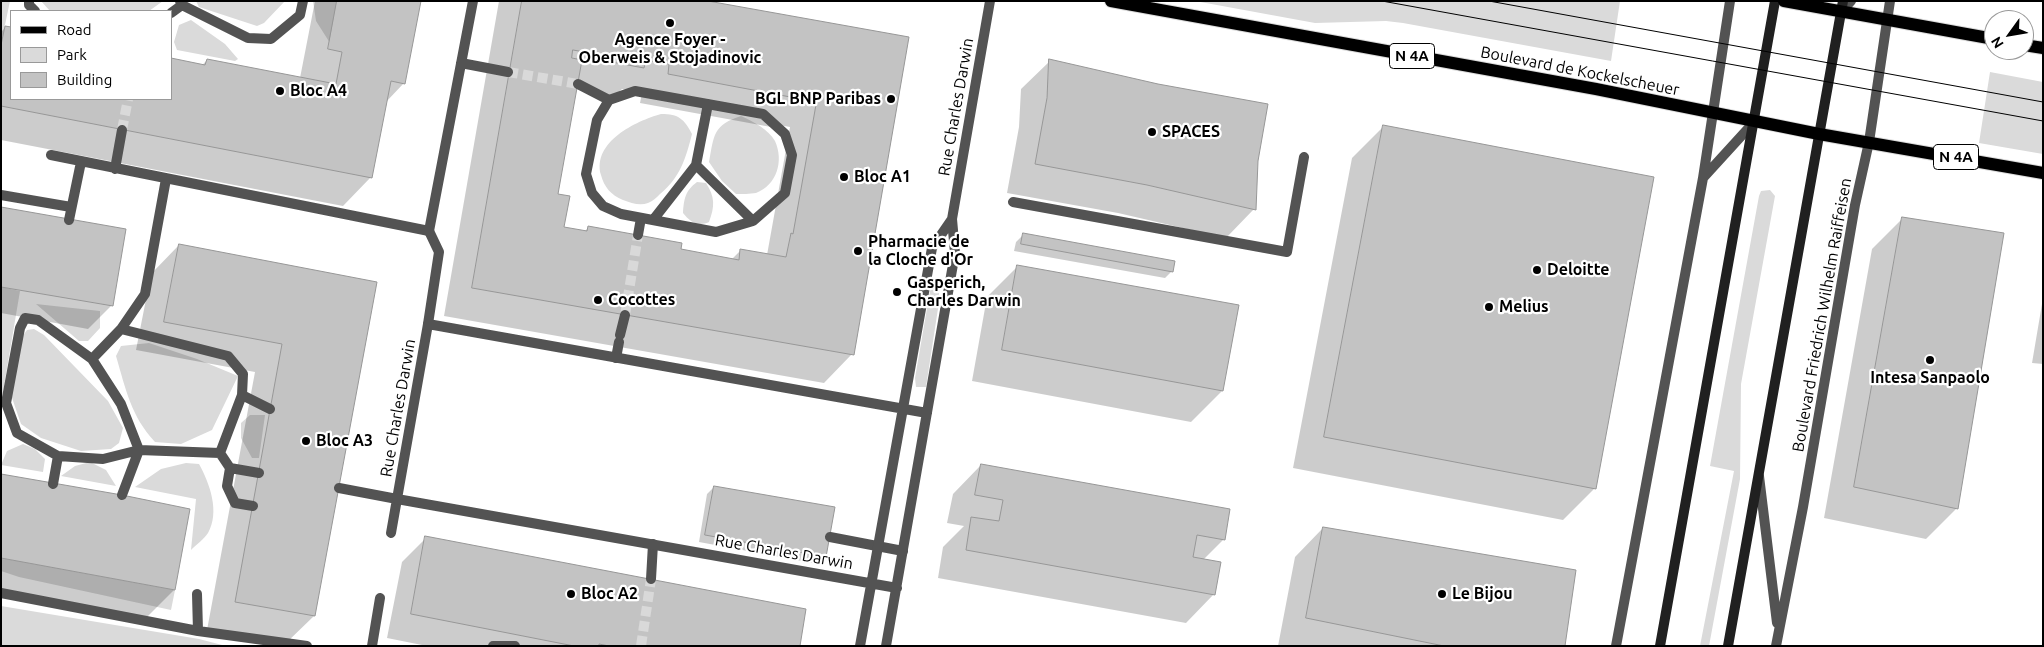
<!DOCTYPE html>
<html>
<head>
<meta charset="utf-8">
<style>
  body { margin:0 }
  #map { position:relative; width:2044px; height:647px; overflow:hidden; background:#fff; font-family:Ubuntu,sans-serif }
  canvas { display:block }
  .frame { position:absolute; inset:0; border:2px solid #000; pointer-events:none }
  .legend { position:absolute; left:10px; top:10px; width:162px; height:90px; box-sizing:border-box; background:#fff; border:1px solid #999; margin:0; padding:6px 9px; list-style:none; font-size:15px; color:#000 }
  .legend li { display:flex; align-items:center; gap:10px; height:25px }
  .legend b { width:25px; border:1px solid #999 }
  .north { position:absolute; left:1984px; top:10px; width:50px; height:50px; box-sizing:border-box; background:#fff; border:1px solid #999; border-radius:50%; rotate:238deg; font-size:14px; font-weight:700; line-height:20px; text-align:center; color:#000 }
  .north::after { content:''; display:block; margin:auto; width:18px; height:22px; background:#000; clip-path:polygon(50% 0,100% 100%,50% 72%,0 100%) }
</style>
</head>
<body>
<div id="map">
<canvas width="2044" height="647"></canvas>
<div class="frame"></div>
<ul class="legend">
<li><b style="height:6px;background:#000"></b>Road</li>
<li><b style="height:14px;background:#dadada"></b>Park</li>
<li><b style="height:14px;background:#c3c3c3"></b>Building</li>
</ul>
<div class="north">N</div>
</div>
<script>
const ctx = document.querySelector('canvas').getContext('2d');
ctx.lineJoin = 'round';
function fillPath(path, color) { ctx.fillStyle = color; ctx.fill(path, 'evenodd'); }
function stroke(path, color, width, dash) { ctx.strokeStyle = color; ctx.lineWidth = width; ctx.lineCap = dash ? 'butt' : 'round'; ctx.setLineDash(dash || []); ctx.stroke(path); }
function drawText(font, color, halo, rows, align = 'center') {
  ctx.font = font + ' Ubuntu,sans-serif'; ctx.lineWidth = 4.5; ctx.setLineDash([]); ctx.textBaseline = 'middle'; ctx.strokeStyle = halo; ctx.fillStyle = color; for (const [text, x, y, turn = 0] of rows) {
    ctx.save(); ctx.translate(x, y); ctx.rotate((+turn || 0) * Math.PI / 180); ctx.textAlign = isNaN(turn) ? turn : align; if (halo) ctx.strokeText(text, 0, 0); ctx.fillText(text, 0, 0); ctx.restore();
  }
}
const green = new Path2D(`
  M1 1H10L1 44Z
  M41 1H163L149 11H50Z
  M196 1H285L264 23 257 26 199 7Z
  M313 1H337L330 43 316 21Z
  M1195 1H1620L1611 61 1403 23 1386 21 1315 23Z
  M191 20 225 44 238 59 235 61 177 50 174 42 179 25Z
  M1990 72 2043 82V154L1979 143Z
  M661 114C679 114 684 119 692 134 686 158 680 178 660 194 657 197 653 201 648 203 640 206 631 203 623 200 611 195 604 187 601 175 592 142 636 121 661 114Z
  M741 116C754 122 768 129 775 141 784 161 777 185 756 193 750 194 742 194 736 194L722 181 709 162C714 135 713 125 741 116Z
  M697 182 706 183C715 197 715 206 709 222 698 227 690 222 683 213 684 199 685 191 697 182Z
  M1770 190 1775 196 1741 384 1740 479 1709 646H1700L1734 471 1710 466 1759 196 1761 191Z
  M935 286 939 288V302L926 387H916L915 378 930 291 931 287Z
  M1 287 20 291 1 404Z
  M36 304 100 311V328L88 341H79Z
  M34 329 44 335 108 401 123 428 119 443 111 449 81 451 41 438 21 424 11 395 22 337 27 330Z
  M149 343 197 359 238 376 212 430 181 444 155 442C131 416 126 390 116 356L121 346Z
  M250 415H265L259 458H252L241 438V423Z
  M23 444 35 449 45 459 43 472 1 465 7 451Z
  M90 462 106 470 116 486 61 476 75 466Z
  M186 463 199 464C210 484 220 512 208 533 204 539 196 545 191 550L196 499 135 487 161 469Z
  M1 558 175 590 171 610 19 577 1 571Z
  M1 606 199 639 226 646H1Z`);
const shadow = new Path2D(`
  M315 1H420L404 83 386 102 371 177 343 206 1 140V32L5 28 11 29V99H171L207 60 300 78Z
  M499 1H701L908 38 852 354 824 383 444 316ZM576 89 614 96 622 89 642 93 640 103 771 127 774 124 790 127 767 255 741 250 731 260 679 250 588 228 584 232 563 228 556 195Z
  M1050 61 1257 161 1254 209 1226 238 1118 213 1007 193 1019 127 1021 89Z
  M1383 127 1595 488 1563 520 1293 468 1352 158Z
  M1 209 112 305 88 329 1 313Z
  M1903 218 1957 508 1926 539 1824 518 1872 249Z
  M1023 235 1172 271 1165 278 1014 251 1016 242Z
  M179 245 376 283 314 616 285 644 207 630 255 372 136 350 151 274Z
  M1018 266 1222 391 1191 422 972 381 987 297Z
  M2043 298V364L2032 363Z
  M981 465 1224 539 1203 560 1214 594 1186 623 938 578 943 547 964 526 947 523 953 494Z
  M1 476 174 590 146 618 1 591Z
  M714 487 825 556 818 564 699 542 707 494Z
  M1323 528 1564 646H1278L1295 557Z
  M426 538 798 646H427L387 638 402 562Z`);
const building = new Path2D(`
  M337 1H421L405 84 391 81 372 178 1 106V45L5 26 11 27V99H171V58L205 65 207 59 336 84 342 52 328 49Z
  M522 1H708L909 37 854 355 472 288ZM573 50 607 56 606 61 644 68 646 60 669 64 668 74 801 99 802 96 817 99 793 234 791 233 786 257 740 249 739 260 681 249 682 243 588 226 587 231 564 227 570 196 558 194 582 60 572 58Z
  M1049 59 1158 84 1268 104 1258 161 1256 210 1147 185 1035 164 1047 98Z
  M1383 125 1654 177 1596 489 1324 437Z
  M1 207 126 229 113 306 1 287Z
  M1902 217 2004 233 1958 509 1854 487Z
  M1023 233 1175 261 1173 272 1021 244Z
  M179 244 377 282 315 616 235 602 282 344 164 322Z
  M1017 265 1239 305 1223 391 1002 350Z
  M981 464 1230 509 1225 540 1197 535 1193 557 1221 562 1215 595 966 550 971 517 999 521 1003 500 975 495Z
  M1 474 122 495 190 509 175 590 1 558Z
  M714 486 835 507 826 557 705 535Z
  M1323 527 1576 570 1565 646H1444L1306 618Z
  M425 536 806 609 800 646H609L599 644V646H574L411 614Z`);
const streetTunnel = new Path2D(`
  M508 72 578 84
  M122 130 128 99
  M625 315 638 235
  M641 646 651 579`);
const lane = new Path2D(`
  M1841 12 1851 1
  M1703 178 1755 121
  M1013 202 1287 252 1304 157
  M428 324 439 252 429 231
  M616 358 619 342
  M1759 476 1777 623
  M339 488 397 499 391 533
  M830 537 903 551
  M651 579 653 544
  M1 593 198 631 307 646
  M197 594 198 631
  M372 646 380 598
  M1616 646 1703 178 1730 1
  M1776 646 1803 507 1855 205 1869 142 1890 1`);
const street = new Path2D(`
  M29 1V5L35 11
  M182 5 248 38 271 39 300 15 303 1
  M171 13 182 5 180 1
  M461 63 508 72
  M578 84 609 100 597 120 586 174 592 193 603 206 621 214 716 232 753 221 785 193 792 155 785 134 763 114 635 91 609 100
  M51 155 429 231 473 1
  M696 165 753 221
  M115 169 122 130
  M1 195 71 207
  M69 220 81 162
  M653 220 696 165 708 104
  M638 235 641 218
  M121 329 228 356 243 374 242 395 220 453
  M620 335 625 315
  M92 359 121 404 139 450 103 459 58 456 17 433 6 403 20 328 25 318 38 320 92 359 121 329 145 294 166 179
  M242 395 270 409
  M230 468 227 486 235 503 253 506
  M53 484 58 456
  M122 495 139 450 220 453 230 468 259 473
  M897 588 397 499 428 324 927 413
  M493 646H515
  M860 646 932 248 952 219
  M886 646 955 253 952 219 990 1`);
const secondary = new Path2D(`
  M1660 646 1775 1
  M1728 646 1843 1`);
const primary = new Path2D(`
  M1111 1 1596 89 1819 134 2043 173
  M1784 1 1994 39
  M2024 45 2043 48`);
const tram = new Path2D(`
  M1382 1 2043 121
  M1489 1 2043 102`);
const markers = [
  [670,23,5,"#000"],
  [280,91,5,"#000"],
  [891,99,5,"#000"],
  [1152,132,5,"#000"],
  [844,177,5,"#000"],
  [858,251,5,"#000"],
  [1537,270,5,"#000"],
  [897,292,5,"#000"],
  [598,300,5,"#000"],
  [1489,307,5,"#000"],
  [1930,360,5,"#000"],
  [306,441,5,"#000"],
  [571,594,5,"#000"],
  [1442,594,5,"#000"]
];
const shields = [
  [1412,56,45],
  [1956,157,45]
];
const shieldNames = [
  ["N 4A",1412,56],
  ["N 4A",1956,157]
];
const poiNames = [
  ["Agence Foyer -",670,40,"center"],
  ["Oberweis & Stojadinovic",670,58,"center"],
  ["Bloc A4",290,91],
  ["BGL BNP Paribas",881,99,"right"],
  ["SPACES",1162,132],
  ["Bloc A1",854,177],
  ["Pharmacie de",868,242],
  ["la Cloche d'Or",868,260],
  ["Deloitte",1547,270],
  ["Gasperich,",907,283],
  ["Charles Darwin",907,301],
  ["Cocottes",608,300],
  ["Melius",1499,307],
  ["Intesa Sanpaolo",1930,378,"center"],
  ["Bloc A3",316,441],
  ["Bloc A2",581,594],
  ["Le Bijou",1452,594]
];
const streetNames = [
  ["Boulevard de Kockelscheuer",1580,71,11],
  ["Rue Charles Darwin",956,107,-80],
  ["Boulevard Friedrich Wilhelm Raiffeisen",1822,315,-80],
  ["Rue Charles Darwin",398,408,-80],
  ["Rue Charles Darwin",784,552,10]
];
fillPath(green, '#dadada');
fillPath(shadow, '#0003');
fillPath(building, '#c3c3c3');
stroke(building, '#979797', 1);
stroke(streetTunnel, '#d9d9d9', 10, [10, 5]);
stroke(primary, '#dbdbdb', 14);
stroke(lane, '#535353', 10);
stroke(street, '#535353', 10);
stroke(secondary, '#202020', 10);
stroke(primary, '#000', 12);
stroke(tram, '#000', 1);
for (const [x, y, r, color] of markers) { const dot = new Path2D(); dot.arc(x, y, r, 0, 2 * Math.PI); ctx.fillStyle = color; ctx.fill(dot); stroke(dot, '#fff', 2); }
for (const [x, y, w] of shields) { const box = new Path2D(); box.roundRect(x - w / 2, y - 12.5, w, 25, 4); ctx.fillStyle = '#fff'; ctx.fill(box); stroke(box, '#000', 1); }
drawText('bold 15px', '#000', null, shieldNames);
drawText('bold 16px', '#000', '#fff', poiNames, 'left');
drawText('16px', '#000', '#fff', streetNames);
</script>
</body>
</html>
